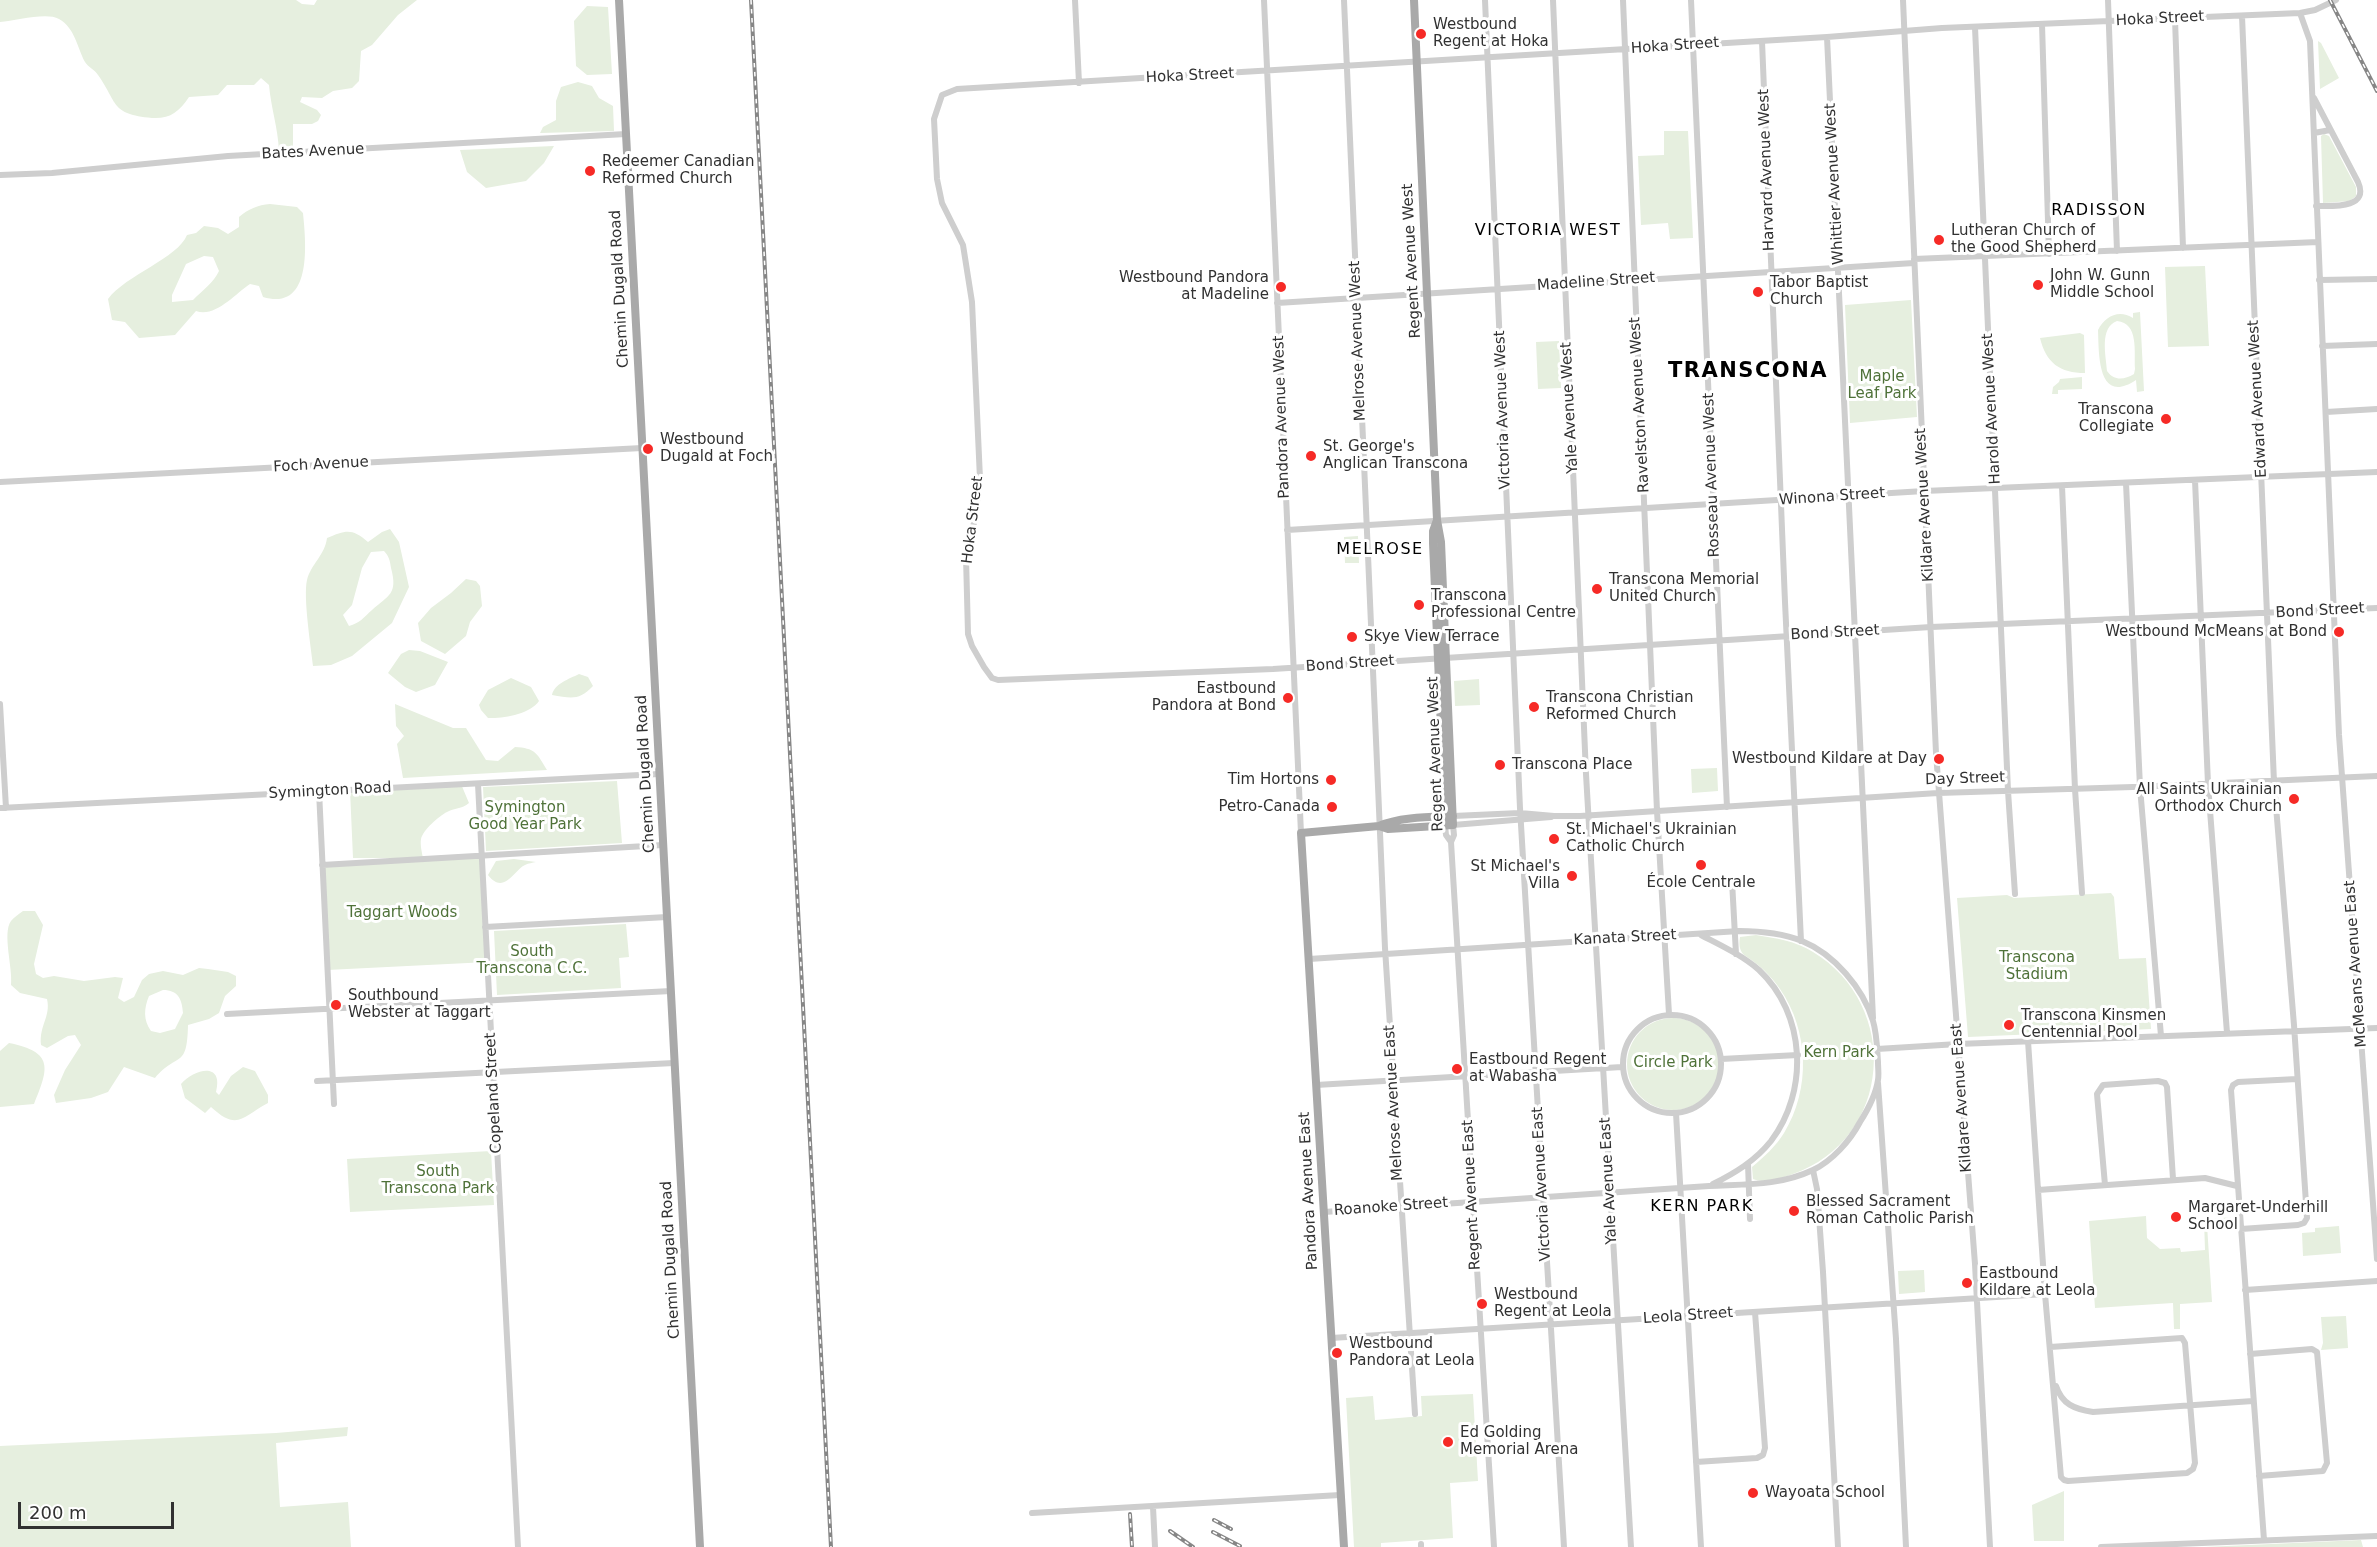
<!DOCTYPE html>
<html>
<head>
<meta charset="utf-8">
<style>
  body { margin:0 }
  #map { position:relative; width:2377px; height:1547px; overflow:hidden; background:#fff; font-family:"DejaVu Sans",sans-serif }
  canvas { display:block }
  .scale { position:absolute; left:18px; top:1502px; width:156px; height:27px; box-sizing:border-box; border:3px solid #313131; border-top:0; padding-left:8px; font-size:18px; line-height:21px; white-space:nowrap; color:#313131; -webkit-text-stroke:4px #fff; paint-order:stroke }
</style>
</head>
<body>
<div id="map">
<canvas width="2377" height="1547"></canvas>
<div class="scale">200 m</div>
</div>
<script>
const ctx = document.querySelector('canvas').getContext('2d');
ctx.lineJoin = 'round';
function fillPath(path, color) { ctx.fillStyle = color; ctx.fill(path, 'evenodd'); }
function stroke(path, color, width, dash) { ctx.strokeStyle = color; ctx.lineWidth = width; ctx.lineCap = dash ? 'butt' : 'round'; ctx.setLineDash(dash || []); ctx.stroke(path); }
function drawText(font, color, halo, rows, align = 'center') {
  ctx.font = font + ' "DejaVu Sans",sans-serif'; ctx.lineWidth = 6; ctx.setLineDash([]); ctx.textBaseline = 'middle'; ctx.strokeStyle = halo; ctx.fillStyle = color; for (const [text, x, y, turn = 0] of rows) {
    ctx.save(); ctx.translate(x, y); ctx.rotate((+turn || 0) * Math.PI / 180); ctx.textAlign = isNaN(turn) ? turn : align; if (halo) ctx.strokeText(text, 0, 0); ctx.fillText(text, 0, 0); ctx.restore();
  }
}
const green = new Path2D(`
  M0 0H296L302 4 314 5 317 0H417L398 15 372 45 361 51 359 81 352 88 333 91 322 98 302 97 300 102 317 110 321 115 318 121 312 124H293V149L279 151C278 128 271 108 269 85L261 78 254 85H227L218 95 189 97C179 112 170 119 152 118 110 114 118 103 98 75 95 70 88 67 85 62 77 47 75 28 59 19 46 12 16 21 0 22Z
  M587 6 608 7 612 74 587 75 576 66 574 21Z
  M2318 41 2321 43 2339 78 2320 89Z
  M578 82 592 86 599 98 613 106 614 131 540 133 543 127 556 120V101L561 87Z
  M1664 131H1688L1693 238 1670 239 1668 223 1641 225 1638 156 1664 155Z
  M2324 134 2329 136 2356 187V196L2350 201 2323 203 2321 136Z
  M554 146 544 163 526 181 486 188 467 172 460 150Z
  M270 204 297 207 303 213C306 243 313 312 263 297L259 286 250 284C235 294 215 318 196 311L175 335 139 338 125 322 112 320 108 299C126 275 178 258 187 235L196 233 204 226 218 228 228 234 239 227V217C248 209 258 205 270 204ZM204 256 213 257 219 271C214 282 202 291 193 300L172 302V295L186 264Z
  M2205 266 2209 346 2168 347 2165 267Z
  M1911 300 1917 417 1850 423 1845 305Z
  M2140 312 2144 391 2137 392 2136 380C2097 406 2099 353 2098 330 2105 316 2119 309 2133 318V313ZM2117 321C2139 323 2134 352 2135 369L2134 374C2124 380 2114 381 2107 371 2106 355 2099 328 2117 321Z
  M2080 333 2084 335 2085 373C2060 373 2046 363 2040 338Z
  M1559 341 1561 388 1538 389 1536 342Z
  M2082 377V389L2058 390V394H2052L2053 387 2059 382 2060 379Z
  M390 529 399 542 409 587 392 623 352 656 331 665 313 666C311 647 303 597 307 580 311 564 325 555 327 538 346 530 352 528 368 542L382 532ZM384 551C389 556 390 561 391 568 398 594 389 595 372 610 363 618 360 623 349 626L343 615 352 605 362 568 371 552Z
  M1358 536 1359 563H1345L1344 537Z
  M466 579 476 581 480 586 482 606 470 622 466 636 445 654 421 641 418 623 431 608 451 593Z
  M409 650 420 651 448 662 435 685 416 692 405 687 388 673 401 654Z
  M579 674 588 677 593 686C579 701 571 698 552 695 554 684 569 679 579 674Z
  M511 678 531 687 539 701C530 714 503 719 488 718L481 710 479 705 488 690Z
  M1479 679 1480 705 1455 706 1454 681Z
  M395 704 453 728H466L486 760 498 761 515 747C535 748 537 753 547 770L403 778 397 744 404 736 396 726Z
  M1717 768 1718 791 1692 793 1691 769Z
  M617 781 622 843 486 851 483 787Z
  M461 784 469 803C462 809 454 808 447 812 439 816 423 830 421 839 420 845 422 853 423 858L482 855 488 962 327 970 322 865 410 858H353L350 790Z
  M514 859 536 862C532 863 529 863 525 865 515 869 504 896 488 875L496 861Z
  M2111 893 2114 897 2119 959 2146 958 2151 1029 1968 1037 1957 898 2007 895 2014 898Z
  M23 911H35L43 925 34 964 36 974 43 978 54 976 84 981 115 977 123 978 118 998 124 1002 134 997 142 980 149 974 163 971 183 975 199 968 208 969 228 972 236 976V986L225 996 219 1013 209 1019 188 1025C187 1070 178 1051 155 1078L124 1067 108 1092 91 1098 56 1103 54 1095 65 1070 81 1045 75 1035 68 1036 47 1048 41 1045C39 1025 51 1017 47 999L20 993 11 985C13 968 2 933 11 921 14 917 19 914 23 911ZM163 990C178 990 182 999 183 1013L175 1029 160 1033 151 1031C143 1020 144 1008 149 996Z
  M626 924 629 957 619 958 621 988 497 995 494 931Z
  M1756 935C1775 938 1796 941 1813 952 1901 1005 1893 1139 1793 1174 1782 1178 1764 1184 1753 1179L1752 1167C1764 1157 1776 1146 1784 1133 1811 1089 1809 1031 1780 989 1773 979 1764 969 1754 962 1751 959 1746 957 1743 954 1739 949 1739 943 1740 937Z
  M1627 1064a46 46 0 1 1 92 0a46 46 0 1 1-92 0Z
  M9 1043C54 1052 49 1068 34 1104L0 1107V1051Z
  M243 1067 255 1071 268 1095V1103C243 1116 238 1132 211 1107L205 1113 185 1098 181 1084C194 1069 224 1061 216 1092L219 1095 231 1076Z
  M491 1151 494 1205 350 1212 347 1159Z
  M2146 1216 2147 1238 2160 1249 2180 1248 2181 1252 2205 1250 2204 1220 2231 1217V1223L2207 1225 2212 1302 2180 1304V1329H2174L2173 1303 2095 1308 2089 1221Z
  M2339 1226 2341 1253 2303 1256 2302 1233 2315 1232V1228Z
  M1924 1270 1925 1292 1899 1294 1898 1271Z
  M2346 1316 2348 1348 2321 1350 2323 1343 2321 1317Z
  M1473 1394 1478 1481 1450 1483 1453 1538 1381 1543V1547H1354L1346 1398 1373 1396 1375 1420 1422 1416 1421 1396Z
  M348 1427 347 1436 276 1443 280 1507 348 1502 351 1547H0V1446L276 1433Z
  M2064 1491V1541H2034L2032 1505Z
  M2361 1540 2363 1547H2204Z`);
const minor = new Path2D(`
  M1075 0 1079 83
  M1264 0 1301 833
  M1344 0 1385 948 1415 1414
  M1485 0 1520 808 1564 1547
  M1553 0 1586 774 1631 1547
  M1623 0 1657 811 1669 1014
  M1691 0 1727 807
  M1903 0 1936 753 1975 1264 1990 1547
  M2108 0 2117 251
  M2336 0 2315 10 2300 13 1942 28 1827 37 957 89 942 95 934 119 937 179 942 203 963 245 972 302 980 479 976 514 966 557 968 634 972 646 984 667 992 678 998 680 1273 669 1931 627 2377 608
  M2300 13 2310 41 2339 735 2377 1259
  M2175 19 2183 248
  M2042 24 2049 254
  M1975 27 2008 791 2015 894
  M1827 37 1873 1018
  M1762 41 1785 602 1801 941
  M2314 98 2358 182C2370 209 2332 206 2316 206
  M2314 133 2330 130
  M0 175 52 173 228 156 626 134
  M1914 259 2318 242
  M2319 280 2377 279
  M1277 303 1914 263
  M2322 346 2377 344
  M2326 412 2377 409
  M2195 480 2208 784 2227 1033
  M0 482 642 448
  M2126 483 2140 787 2161 1036
  M2062 486 2075 789 2082 893
  M1287 530 1924 491 2377 472
  M0 704 6 808
  M478 784 518 1547
  M319 791 334 1104
  M0 808 659 774
  M1453 816 1520 813 1554 816H1580L1938 793 2133 787 2377 776
  M1445 825 1446 835 1451 842
  M322 865 663 845
  M1732 881 1736 954
  M485 927 667 917
  M1701 935C1720 945 1742 955 1759 970 1806 1014 1809 1091 1771 1141 1755 1161 1735 1173 1713 1184
  M1309 959 1739 931C1760 931 1782 933 1802 941 1834 954 1863 988 1873 1021 1877 1034 1877 1049 1878 1062 1878 1068 1879 1075 1878 1080 1876 1094 1867 1111 1860 1122 1850 1141 1832 1161 1813 1170 1779 1186 1746 1184 1709 1186L1324 1212
  M227 1014 671 991
  M1623 1064a49 49 0 1 1 98 0a49 49 0 1 1-98 0Z
  M2028 1041 2045 1294 2061 1477 2064 1480 2068 1481 2187 1473 2193 1469 2195 1463 2185 1343 2182 1338 2050 1347
  M1877 1049 1958 1044 2377 1028
  M1721 1059 1798 1055
  M317 1081 674 1063
  M1878 1083 1896 1339 1906 1547
  M1316 1085 1622 1067
  M1676 1113 1701 1547
  M1748 1164 1750 1219
  M1813 1170 1817 1189 1823 1272 1838 1547
  M2105 1185 2097 1094 2103 1085 2158 1081 2165 1083 2167 1087 2173 1179
  M2038 1190 2205 1178 2237 1186
  M2241 1229 2298 1225 2304 1223 2307 1218 2294 1025 2274 782 2242 16
  M2245 1290 2377 1281
  M1331 1338 2045 1294
  M2250 1354 2312 1349 2317 1352 2327 1463 2323 1471 2259 1476
  M2056 1386C2062 1404 2074 1409 2093 1412L2253 1401
  M1696 1462 1757 1458 1763 1455 1765 1448 1755 1312
  M1153 1507 1155 1547
  M1032 1513 1340 1495
  M2264 1540 2231 1090 2233 1085 2238 1082 2297 1079
  M1421 1544V1547
  M1494 1547 1451 842 1454 835 1453 825 1551 817
  M2101 1547 2377 1536`);
const major = new Path2D(`
  M619 0 700 1547
  M1437 520 1433 531V543L1445 821
  M1379 826 1388 829 1453 825 1441 542 1437 520 1414 0
  M1344 1547 1301 833 1379 826C1399 817 1431 817 1453 816`);
const rail = new Path2D(`
  M751 0 831 1547
  M2330 0 2377 91
  M1130 1514 1132 1547
  M1214 1520 1231 1529
  M1170 1531 1193 1547
  M1213 1532 1240 1546`);
const markers = [
  [1421,34,6,"#f62a26"],
  [590,171,6,"#f62a26"],
  [1939,240,6,"#f62a26"],
  [2038,285,6,"#f62a26"],
  [1281,287,6,"#f62a26"],
  [1758,292,6,"#f62a26"],
  [2166,419,6,"#f62a26"],
  [648,449,6,"#f62a26"],
  [1311,456,6,"#f62a26"],
  [1597,589,6,"#f62a26"],
  [1419,605,6,"#f62a26"],
  [2339,632,6,"#f62a26"],
  [1352,637,6,"#f62a26"],
  [1288,698,6,"#f62a26"],
  [1534,707,6,"#f62a26"],
  [1939,759,6,"#f62a26"],
  [1500,765,6,"#f62a26"],
  [1331,780,6,"#f62a26"],
  [2294,799,6,"#f62a26"],
  [1332,807,6,"#f62a26"],
  [1554,839,6,"#f62a26"],
  [1701,865,6,"#f62a26"],
  [1572,876,6,"#f62a26"],
  [336,1005,6,"#f62a26"],
  [2009,1025,6,"#f62a26"],
  [1457,1069,6,"#f62a26"],
  [1794,1211,6,"#f62a26"],
  [2176,1217,6,"#f62a26"],
  [1967,1283,6,"#f62a26"],
  [1482,1304,6,"#f62a26"],
  [1337,1353,6,"#f62a26"],
  [1448,1442,6,"#f62a26"],
  [1753,1493,6,"#f62a26"]
];
const streetNames = [
  ["Hoka Street",2160,19,-3],
  ["Hoka Street",1675,46,-4],
  ["Hoka Street",1190,76,-3],
  ["Bates Avenue",313,152,-3],
  ["Harvard Avenue West",1767,170,-92],
  ["Whittier Avenue West",1835,184,-93],
  ["Regent Avenue West",1412,261,-93],
  ["Madeline Street",1596,282,-4],
  ["Chemin Dugald Road",620,289,-93],
  ["Melrose Avenue West",1358,341,-92],
  ["Edward Avenue West",2258,399,-93],
  ["Ravelston Avenue West",1640,405,-93],
  ["Yale Avenue West",1570,408,-93],
  ["Harold Avenue West",1992,409,-93],
  ["Victoria Avenue West",1503,410,-92],
  ["Pandora Avenue West",1282,417,-92],
  ["Foch Avenue",321,465,-3],
  ["Rosseau Avenue West",1712,475,-92],
  ["Winona Street",1832,497,-4],
  ["Kildare Avenue West",1925,505,-93],
  ["Hoka Street",973,520,-83],
  ["Bond Street",2320,611,-3],
  ["Bond Street",1835,633,-3],
  ["Bond Street",1350,664,-4],
  ["Regent Avenue West",1436,754,-92],
  ["Chemin Dugald Road",646,774,-93],
  ["Day Street",1965,779,-2],
  ["Symington Road",330,791,-3],
  ["Kanata Street",1625,938,-3],
  ["McMeans Avenue East",2356,964,-94],
  ["Copeland Street",494,1093,-93],
  ["Kildare Avenue East",1962,1098,-94],
  ["Melrose Avenue East",1394,1103,-93],
  ["Yale Avenue East",1609,1181,-93],
  ["Victoria Avenue East",1542,1184,-93],
  ["Pandora Avenue East",1309,1191,-93],
  ["Regent Avenue East",1472,1195,-93],
  ["Roanoke Street",1391,1207,-4],
  ["Chemin Dugald Road",671,1260,-93],
  ["Leola Street",1688,1316,-4]
];
const poiNames = [
  ["Westbound",1433,25],
  ["Regent at Hoka",1433,42],
  ["Redeemer Canadian",602,162],
  ["Reformed Church",602,179],
  ["Lutheran Church of",1951,231],
  ["the Good Shepherd",1951,248],
  ["John W. Gunn",2050,276],
  ["Middle School",2050,293],
  ["Westbound Pandora",1269,278,"right"],
  ["at Madeline",1269,295,"right"],
  ["Tabor Baptist",1770,283],
  ["Church",1770,300],
  ["Transcona",2154,410,"right"],
  ["Collegiate",2154,427,"right"],
  ["Westbound",660,440],
  ["Dugald at Foch",660,457],
  ["St. George's",1323,447],
  ["Anglican Transcona",1323,464],
  ["Transcona Memorial",1609,580],
  ["United Church",1609,597],
  ["Transcona",1431,596],
  ["Professional Centre",1431,613],
  ["Westbound McMeans at Bond",2327,632,"right"],
  ["Skye View Terrace",1364,637],
  ["Eastbound",1276,689,"right"],
  ["Pandora at Bond",1276,706,"right"],
  ["Transcona Christian",1546,698],
  ["Reformed Church",1546,715],
  ["Westbound Kildare at Day",1927,759,"right"],
  ["Transcona Place",1512,765],
  ["Tim Hortons",1319,780,"right"],
  ["All Saints Ukrainian",2282,790,"right"],
  ["Orthodox Church",2282,807,"right"],
  ["Petro-Canada",1320,807,"right"],
  ["St. Michael's Ukrainian",1566,830],
  ["Catholic Church",1566,847],
  ["St Michael's",1560,867,"right"],
  ["Villa",1560,884,"right"],
  ["École Centrale",1701,883,"center"],
  ["Southbound",348,996],
  ["Webster at Taggart",348,1013],
  ["Transcona Kinsmen",2021,1016],
  ["Centennial Pool",2021,1033],
  ["Eastbound Regent",1469,1060],
  ["at Wabasha",1469,1077],
  ["Blessed Sacrament",1806,1202],
  ["Roman Catholic Parish",1806,1219],
  ["Margaret-Underhill",2188,1208],
  ["School",2188,1225],
  ["Eastbound",1979,1274],
  ["Kildare at Leola",1979,1291],
  ["Westbound",1494,1295],
  ["Regent at Leola",1494,1312],
  ["Westbound",1349,1344],
  ["Pandora at Leola",1349,1361],
  ["Ed Golding",1460,1433],
  ["Memorial Arena",1460,1450],
  ["Wayoata School",1765,1493]
];
const parkNames = [
  ["Maple",1882,377],
  ["Leaf Park",1882,394],
  ["Symington",525,808],
  ["Good Year Park",525,825],
  ["Taggart Woods",402,913],
  ["South",532,952],
  ["Transcona C.C.",532,969],
  ["Transcona",2037,958],
  ["Stadium",2037,975],
  ["Kern Park",1839,1053],
  ["Circle Park",1673,1063],
  ["South",438,1172],
  ["Transcona Park",438,1189]
];
const neighbourhoodNames = [
  ["RADISSON",2099,211],
  ["VICTORIA WEST",1548,231],
  ["MELROSE",1380,550],
  ["KERN PARK",1702,1207]
];
const districtNames = [
  ["TRANSCONA",1748,372]
];
fillPath(green, '#e6efdf');
stroke(minor, '#cecece', 6);
stroke(major, '#a9a9a9', 8);
stroke(rail, '#868686', 4);
stroke(rail, '#fff', 1.5, [4.5]);
for (const [x, y, r, color] of markers) { const dot = new Path2D(); dot.arc(x, y, r, 0, 2 * Math.PI); ctx.fillStyle = color; ctx.fill(dot); stroke(dot, '#fff', 2); }
drawText('15px', '#313131', '#fff', streetNames);
drawText('15px', '#313131', '#fff', poiNames, 'left');
drawText('15px', '#4f7239', '#fff', parkNames);
ctx.letterSpacing = '1.5px';
drawText('16px', '#000', '#fff', neighbourhoodNames);
ctx.letterSpacing = '0px';
ctx.letterSpacing = '1.5px';
drawText('bold 21px', '#000', '#fff', districtNames);
ctx.letterSpacing = '0px';
</script>
</body>
</html>
